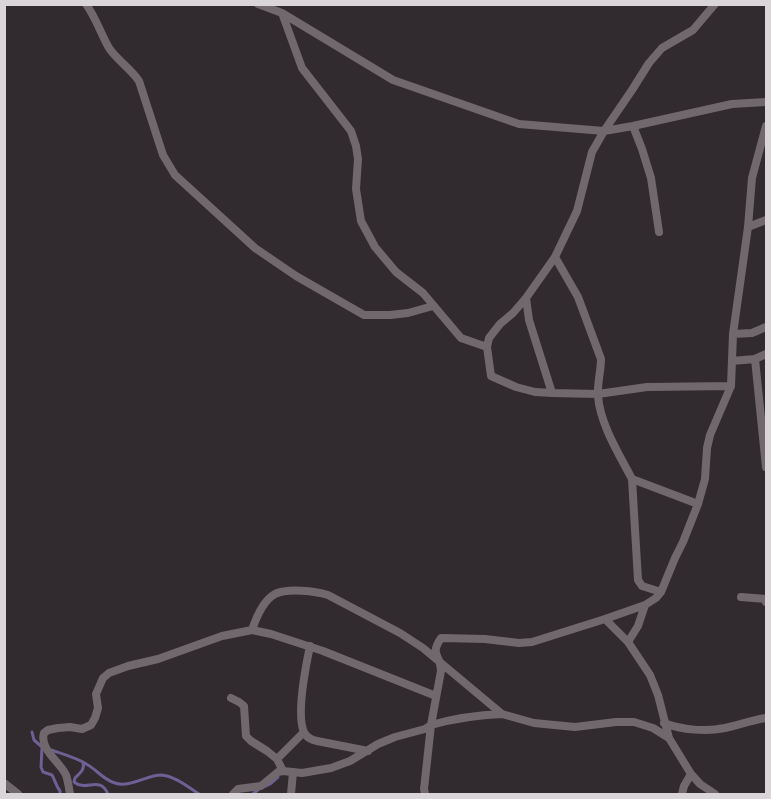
<!DOCTYPE html>
<html>
<head>
<meta charset="utf-8">
<style>
  body { margin:0 }
  #map { position:relative; width:771px; height:799px; overflow:hidden; background:#312a2e; font-family:Quicksand,sans-serif }
  canvas { display:block }
  .frame { position:absolute; inset:0; border:6px solid #dad5d8; pointer-events:none }
</style>
</head>
<body>
<div id="map">
<canvas width="771" height="799"></canvas>
<div class="frame"></div>
</div>
<script>
const ctx = document.querySelector('canvas').getContext('2d');
ctx.lineJoin = 'round';
function stroke(path, color, width, dash) { ctx.strokeStyle = color; ctx.lineWidth = width; ctx.lineCap = dash ? 'butt' : 'round'; ctx.setLineDash(dash || []); ctx.stroke(path); }
const stream = new Path2D(`
  M32 732 34 740 42 747
  M42 747 41 767 43 772 52 775C55 780 56 786 60 791V794
  M48 749C62 754 76 757 88 765 98 771 104 780 115 783 130 788 147 775 161 775 175 776 188 787 199 794
  M83 762C85 770 80 773 75 778L74 782C86 792 100 775 108 794
  M266 786 270 784 278 777
  M253 794 260 788`);
const minor = new Path2D(`
  M86 4C96 18 101 34 109 48 117 60 131 69 139 81L163 155 175 175 255 248 296 276 364 315H390L408 313 433 306
  M258 4 282 13 393 80 519 124 604 131 633 126 732 104 766 102
  M282 13 302 68 351 131 356 146 358 159 356 189 361 221 375 247 396 272 423 293 461 338 487 347
  M633 126 642 149 651 178 659 232
  M748 227 766 220
  M555 257 578 297 601 359C601 371 597 384 598 396 600 424 619 454 632 479L698 504
  M526 298 513 313 500 324 489 338 487 347 491 376 516 387 535 392 552 393 598 394 647 387 731 386
  M733 334 752 333 766 327
  M755 359 766 467
  M732 361 755 359 766 354
  M552 393 529 320 526 298 555 257 577 211 592 152 604 131 632 90 649 63 662 48 693 30 715 4
  M632 479 638 580 642 586 661 592
  M741 597 766 599V602
  M605 619 645 605
  M252 630C256 618 264 600 275 594 288 588 315 591 328 595L400 633 423 648 502 714 534 723 575 727 616 722H634L653 728 669 738
  M310 646C306 665 295 718 305 734 308 738 312 740 317 741L368 751
  M231 698 239 702 244 706 246 736 251 741 267 751 277 759 283 771
  M664 723C682 730 706 732 725 728 739 725 752 720 766 718
  M277 759 304 732
  M4 783 18 794
  M70 794C69 788 68 781 66 775 60 762 39 749 44 733L48 730 58 728 70 727 82 729 91 725 95 718 98 708 96 694 103 678 109 673 128 666 158 659 222 636 252 630 271 634 323 651 436 696
  M233 794 238 789 261 786 278 772 283 771 302 773 331 768 350 761 378 744 395 737 425 729 431 725 441 671C441 654 429 656 441 638L485 639 519 643 532 642 605 619 628 642
  M291 794 293 772
  M425 794 424 789 431 725C456 718 476 715 502 714
  M682 794 684 786 691 774
  M715 794 700 784 691 774 669 738 658 695 650 675 628 642 638 626 645 605 656 598 661 592 675 558 683 542 698 504 705 479 707 448 710 435 731 386 733 334 748 227 752 178 766 126`);
stroke(stream, '#6c6095', 3);
stroke(minor, '#70686d', 8);
</script>
</body>
</html>
